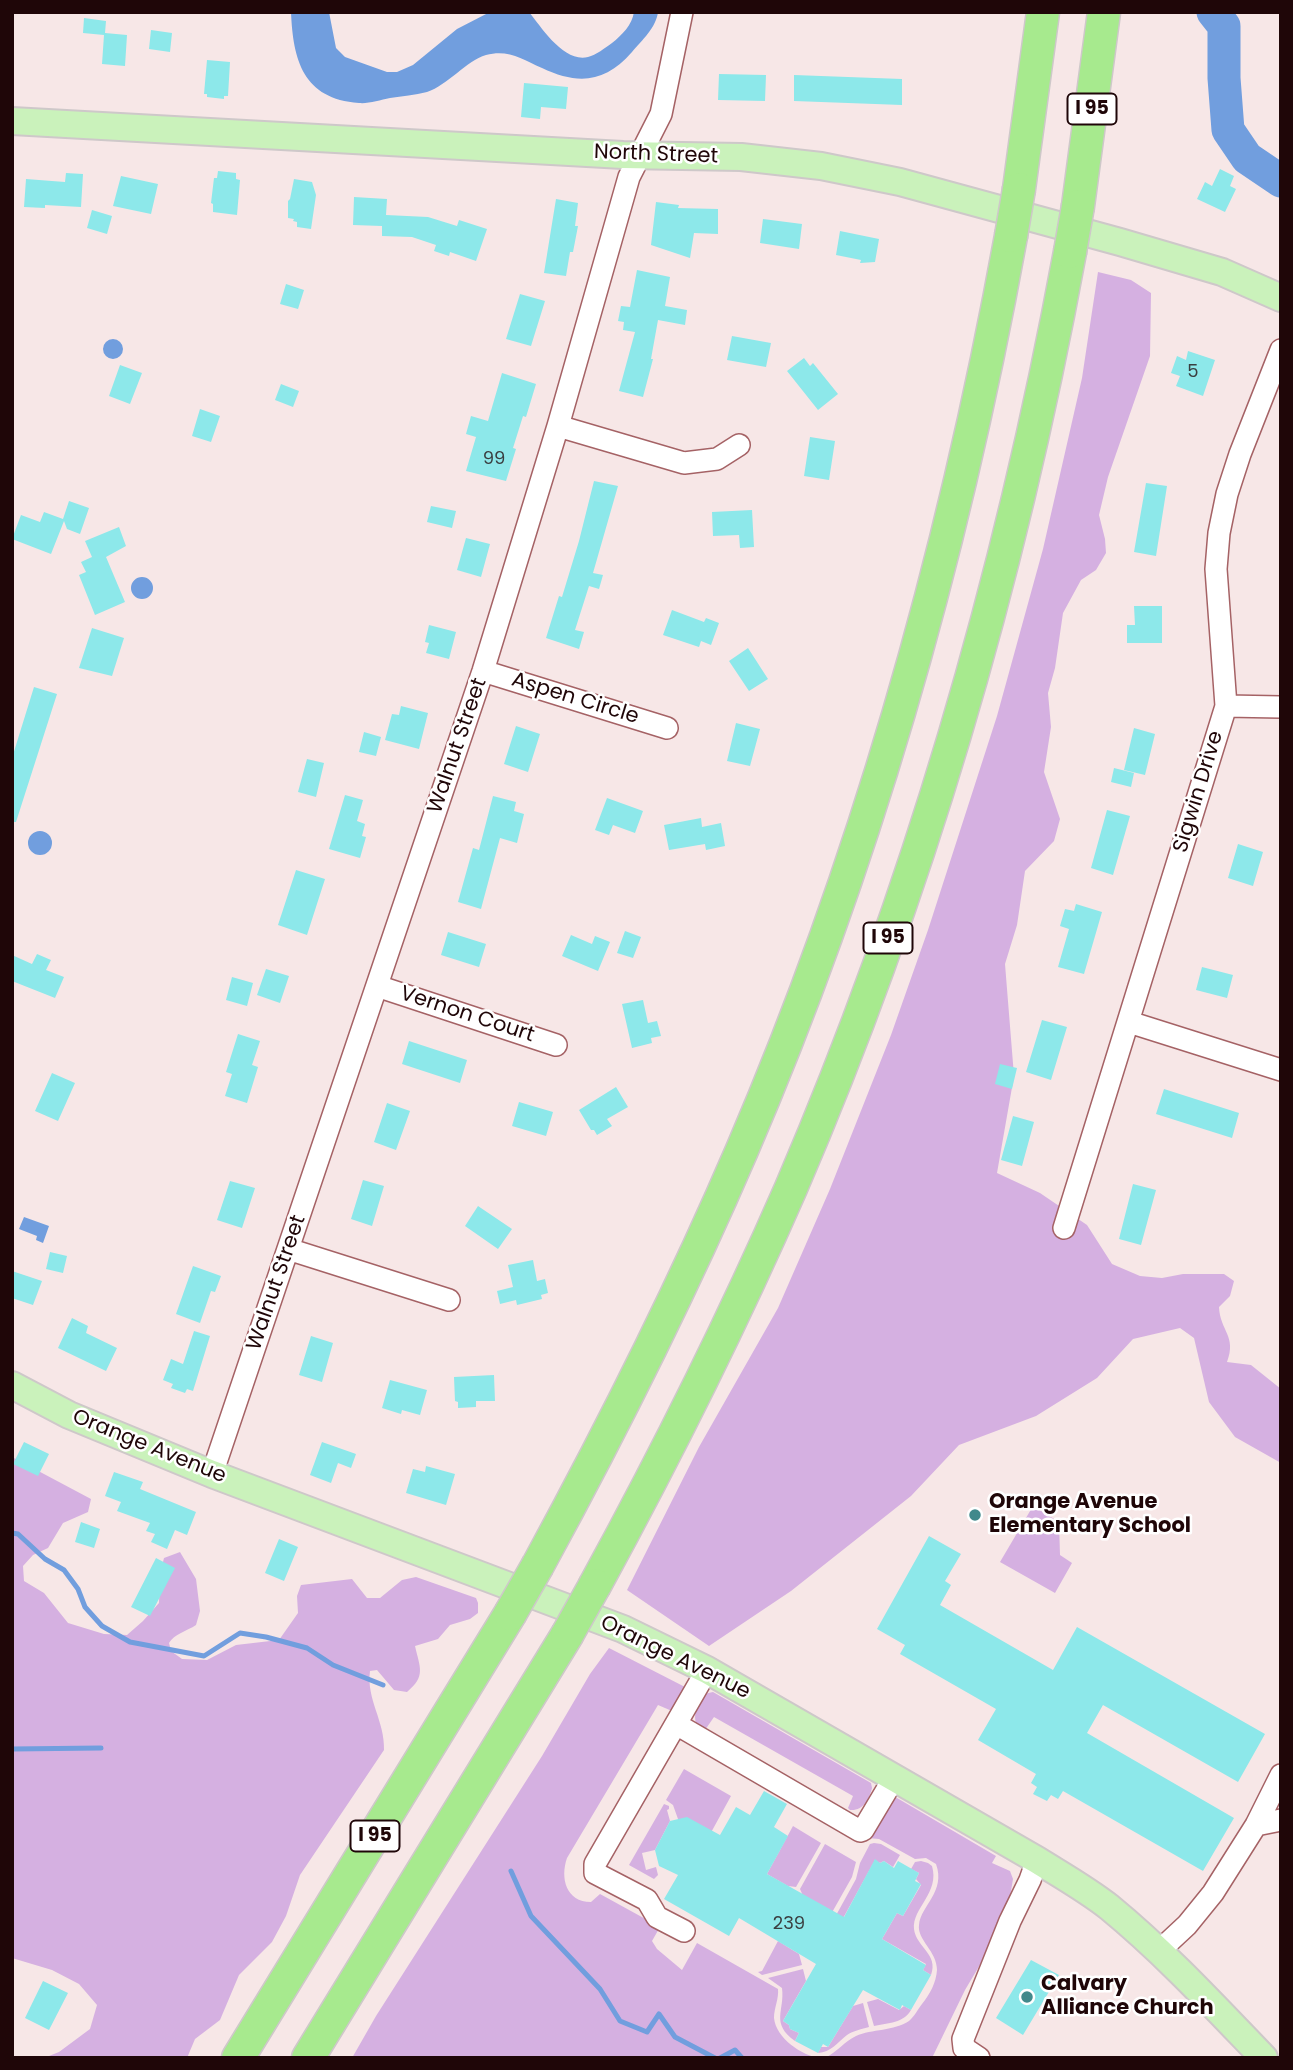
<!DOCTYPE html>
<html>
<head>
<meta charset="utf-8">
<style>
  body { margin:0 }
  #map { position:relative; width:1293px; height:2070px; overflow:hidden; background:#f7e7e7; font-family:Poppins,sans-serif }
  canvas { display:block }
  .frame { position:absolute; inset:0; border:14px solid #1f0608; pointer-events:none }
</style>
</head>
<body>
<div id="map">
<canvas width="1293" height="2070"></canvas>
<div class="frame"></div>
</div>
<script>
const ctx = document.querySelector('canvas').getContext('2d');
ctx.lineJoin = 'round';
function fillPath(path, color) { ctx.fillStyle = color; ctx.fill(path, 'evenodd'); }
function stroke(path, color, width, dash) { ctx.strokeStyle = color; ctx.lineWidth = width; ctx.lineCap = dash ? 'butt' : 'round'; ctx.setLineDash(dash || []); ctx.stroke(path); }
function drawText(font, color, halo, rows, align = 'center') {
  ctx.font = font + ' Poppins,sans-serif'; ctx.lineWidth = 5; ctx.setLineDash([]); ctx.textBaseline = 'middle'; ctx.strokeStyle = halo; ctx.fillStyle = color; for (const [text, x, y, turn = 0] of rows) {
    ctx.save(); ctx.translate(x, y); ctx.rotate((+turn || 0) * Math.PI / 180); ctx.textAlign = isNaN(turn) ? turn : align; if (halo) ctx.strokeText(text, 0, 0); ctx.fillText(text, 0, 0); ctx.restore();
  }
}
const green = new Path2D(`
  M1098 272 1131 280 1151 293 1150 356 1108 477 1099 515 1105 539 1106 553 1096 570 1081 580 1063 613 1055 668 1048 693 1051 727 1044 772 1060 819 1054 841 1025 871 1017 925 1005 964 1014 1076 997 1173 1040 1193 1087 1225 1112 1264 1140 1276 1162 1278 1183 1274H1224L1234 1281 1230 1296 1219 1307C1220 1331 1237 1336 1227 1362L1251 1365 1281 1389V1463L1235 1437 1209 1402 1194 1338 1180 1328 1133 1339 1097 1378 1036 1416 959 1445 911 1496 791 1591 709 1646 627 1590 699 1447 778 1308 830 1189 891 1035 928 930 997 716 1043 549 1082 378Z
  M12 1457 91 1499 88 1512 63 1523 48 1548 33 1555 23 1566 24 1581 44 1593 68 1623 104 1634 127 1635 143 1621 159 1603 160 1574 164 1558 180 1552 196 1579 200 1611 196 1625C187 1631 174 1634 169 1643L171 1651 182 1659 207 1660 236 1645 279 1640 298 1613 297 1596 301 1585 352 1579 367 1598H380L402 1580 416 1577 476 1598 478 1603V1613L470 1619 450 1625 438 1639 415 1646C420 1668 426 1676 407 1692L394 1690 377 1670 370 1671C366 1699 385 1721 384 1750L300 1875 286 1916 272 1942 239 1975 220 2020 195 2039 187 2058H44L59 2052 90 2029 97 2005 79 1984 52 1970 12 1958Z
  M1033 1506 1059 1522 1060 1555 1072 1563 1055 1593 1000 1562Z
  M609 1648 685 1687 686 1692 672 1711 658 1705 567 1858C560 1878 566 1902 591 1902L600 1894 660 1927 652 1941 657 1949 682 1970 697 1943 778 1989C779 1999 774 2008 774 2018 776 2038 802 2056 820 2058H352L376 2016 542 1756 590 1674Z
  M713 1692 871 1783 872 1788C869 1800 863 1811 850 1810L848 1808 853 1796 714 1717 705 1730 697 1726C692 1713 698 1705 704 1694Z
  M684 1769 731 1796 708 1838 678 1819 673 1805 666 1800Z
  M897 1798 996 1856 992 1863 1010 1871 1013 1879 1006 1921 965 1990 932 2058H825C837 2052 845 2041 856 2036 872 2029 894 2031 909 2021 914 2017 918 2009 922 2004 930 1994 936 1983 937 1970 937 1951 917 1940 919 1925 921 1905 946 1892 936 1864L926 1858 915 1859 879 1839 868 1838 892 1799Z
  M664 1804 669 1806V1809L667 1810 670 1821 655 1850 642 1853 646 1870 656 1867 658 1875 654 1879 629 1865Z
  M793 1826 821 1843 796 1887 788 1886 767 1874Z
  M874 1843 881 1844 900 1855 893 1867 884 1861 880 1863 875 1860 841 1922 834 1919 856 1879 860 1863 870 1844Z
  M825 1844 856 1862 852 1877 830 1916 804 1898 800 1889Z
  M921 1861 928 1863 932 1866C940 1893 912 1908 914 1929 916 1947 939 1954 931 1975L923 1970 926 1964 882 1939 897 1913 903 1916 921 1885 916 1879 919 1873 911 1869 915 1862Z
  M778 1941 799 1954 802 1965 762 1975 758 1972 762 1971Z
  M803 1969 806 1981 783 2021 789 2025 790 2029 799 2033 795 2041C770 2023 785 2011 782 1988L768 1978Z
  M878 1999 899 2010 904 2006 911 2010C904 2023 888 2023 874 2026L867 2002Z
  M863 2003 869 2027C862 2029 853 2031 847 2035 837 2043 831 2052 818 2053L821 2047H828L853 2006Z`);
const water = new Path2D(`
  M291 12H329L336 48 345 57 387 72H397L413 65 457 29 488 13 529 12C542 28 564 63 588 57 596 55 605 48 612 43 622 35 632 25 634 12H658C656 28 642 40 632 52 605 83 578 85 542 68 522 59 508 49 486 55 466 61 448 85 427 92 415 95 402 96 390 98 380 100 368 104 359 103 303 99 293 60 291 12Z
  M103 349a10 10 0 1 1 20 0a10 10 0 1 1-20 0Z
  M131 588a11 11 0 1 1 22 0a11 11 0 1 1-22 0Z
  M28 843a12 12 0 1 1 24 0a12 12 0 1 1-24 0Z
  M24 1217 49 1226 43 1243 36 1240 37 1236 19 1229Z`);
const stream = new Path2D(`
  M12 1533 18 1534 45 1559 64 1570 78 1589 85 1607 102 1626 130 1642 204 1656 240 1633 266 1637 307 1648 333 1665 383 1685
  M12 1749 101 1748
  M511 1871 531 1916 600 1989 620 2021 647 2032 659 2014 675 2037 715 2058
  M720 2058 735 2050 742 2058`);
const river = new Path2D(`
  M1213 12 1224 26V78L1228 130 1247 158 1281 181`);
const building = new Path2D(`
  M84 18 106 21 105 33 127 35 125 66 102 64 104 35 83 33Z
  M151 30 172 33 170 52 149 49Z
  M207 60 230 62 228 96H224V99L207 97V94H204Z
  M719 74 766 75 765 101 718 100Z
  M794 75 902 79V105L794 101Z
  M524 83 568 87 566 109 541 107 540 119 521 117Z
  M1220 169 1234 176 1230 186 1236 189 1225 212 1197 199 1205 182 1212 186Z
  M218 171 236 173V179L240 180 237 215 213 212V204L211 203 214 178H217Z
  M66 173 83 174 81 207 45 205V208L24 207 26 179 65 182Z
  M121 176 158 184 151 214 113 206Z
  M294 179 312 182 316 195 311 229 297 227V222L293 221 294 219 288 218V201L290 199Z
  M354 197 387 199 386 215 428 217 457 226 459 220 487 229 476 261 450 252 449 256 434 251 436 245 412 237 382 236V226L353 225Z
  M556 199 578 203 575 226H578L573 252H570L566 276 544 273Z
  M656 202 679 205 678 208 718 209V234L694 233 690 258 651 245Z
  M92 210 112 216 107 234 87 228Z
  M763 219 802 224 799 249 760 243Z
  M840 231 879 239 875 262 860 263 861 260 836 255Z
  M637 270 670 277 665 306 687 310 685 325 658 320 651 359H653L643 397 619 391 635 332 623 330 624 322 618 321 621 306 630 307Z
  M286 284 304 290 298 309 280 304Z
  M520 294 545 301 531 346 506 339Z
  M732 336 771 343 766 367 727 360Z
  M1188 351 1215 360 1203 396 1176 386 1180 376 1171 373 1177 356 1186 360Z
  M804 358 810 366 813 363 838 394 818 410 787 371Z
  M120 365 142 373 130 404 109 396Z
  M502 373 536 384 526 417 523 416 513 448 516 449 506 481 466 471 476 437 466 434 471 416 488 421Z
  M281 384 299 391 293 407 275 400Z
  M200 409 220 416 211 442 192 436Z
  M810 437 835 441 829 480 804 476Z
  M594 481 618 486 593 573 603 575 599 589 589 586 575 630 584 632 579 649 546 638 559 596 562 597 579 541Z
  M1146 483 1167 486 1156 556 1134 552Z
  M69 501 89 508 80 534 67 529 64 521 51 554 12 539 21 515 40 522 44 512 63 519Z
  M431 506 456 511 452 528 427 522Z
  M752 510 754 547 740 548 739 535 713 536 712 512Z
  M119 527 126 546 106 557 125 602 95 615 79 575 86 572 81 562 92 557 85 541Z
  M466 538 490 544 481 577 457 570Z
  M1134 606H1162V643H1127V625H1135Z
  M672 610 704 622 706 618 719 623 711 645 701 641 699 647 663 635Z
  M429 625 456 632 449 659 426 653 429 643 425 642Z
  M92 628 124 638 112 676 79 668Z
  M748 648 768 679 749 691 729 661Z
  M34 687 57 694 16 822H12V758Z
  M401 706 428 713 419 749 385 740 392 714 399 715Z
  M736 723 760 729 750 766 727 761Z
  M516 726 540 734 528 772 504 764Z
  M1134 728 1155 734 1145 775 1124 770Z
  M364 732 381 737 376 756 359 752Z
  M307 759 324 763 316 797 298 792Z
  M1114 768 1134 773 1131 787 1111 782Z
  M345 795 363 800 357 821 365 824 362 836 366 837 360 858 329 849Z
  M493 796 516 802 514 811 524 814 517 843 500 838 481 909 458 902 473 848 479 850Z
  M607 798 643 811 635 833 613 825 609 835 595 830Z
  M1107 810 1130 816 1113 875 1091 868Z
  M701 818 702 827 721 823 725 846 706 850 705 844 669 850 664 825Z
  M1238 844 1263 852 1253 886 1228 878Z
  M296 870 325 879 307 935 278 925Z
  M1076 904 1102 912 1084 974 1058 967 1069 929 1060 926 1065 909 1074 911Z
  M625 931 641 937 633 958 617 953Z
  M448 932 486 944 479 967 441 955Z
  M571 935 592 944 595 936 610 942 598 971 562 956Z
  M37 954 51 960 46 970 64 977 55 998 12 981V955L32 964Z
  M1202 967 1233 975 1227 998 1196 990Z
  M266 969 289 976 280 1003 257 995Z
  M232 977 253 983 247 1006 226 1000Z
  M643 1000 648 1023 657 1021 661 1036 651 1038 652 1043 632 1048 622 1004Z
  M1042 1020 1067 1027 1051 1080 1026 1072Z
  M238 1034 260 1041 252 1065 258 1067 247 1103 225 1096 232 1074 226 1072Z
  M409 1041 467 1060 460 1083 402 1064Z
  M1000 1064 1017 1068 1012 1089 995 1084Z
  M52 1073 75 1083 58 1121 35 1111Z
  M616 1087 628 1107 607 1119 612 1126 597 1135 594 1130H591L579 1110Z
  M1164 1089 1239 1113 1232 1138 1156 1114Z
  M519 1102 553 1112 546 1136 512 1126Z
  M387 1103 410 1111 396 1150 374 1142Z
  M1013 1116 1034 1122 1022 1166 1001 1160Z
  M363 1180 384 1186 372 1226 351 1219Z
  M230 1181 255 1188 242 1228 217 1220Z
  M1133 1184 1156 1190 1141 1245 1119 1239Z
  M478 1206 512 1229 498 1249 465 1226Z
  M50 1252 67 1256 63 1273 46 1269Z
  M533 1260 537 1281 545 1279 548 1293 541 1295 542 1299 517 1305 516 1300 500 1304 497 1291 513 1287 508 1265Z
  M193 1266 221 1276 215 1292 211 1291 200 1323 176 1314Z
  M12 1271 42 1281 33 1305 12 1298Z
  M72 1318 88 1326 86 1333 117 1348 106 1371 58 1348Z
  M194 1331 210 1336 193 1391 187 1389 185 1393 171 1388 173 1384 163 1380 171 1359 183 1364Z
  M311 1336 333 1343 322 1382 299 1375Z
  M494 1375 495 1401H476V1407L458 1408V1402L455 1401 454 1377Z
  M390 1380 427 1390 420 1415 402 1410 401 1414 382 1408Z
  M24 1442 49 1454 38 1476 13 1464Z
  M322 1442 356 1454 351 1468 338 1463 331 1483 310 1475Z
  M426 1466 455 1474 446 1505 406 1493 413 1469 425 1472Z
  M114 1472 143 1482 140 1489 196 1512 187 1535 175 1530 167 1549 151 1542 155 1534 146 1531 150 1523 117 1511 121 1502 105 1496Z
  M81 1522 100 1529 94 1548 75 1542Z
  M929 1536 961 1554 945 1581 951 1585 940 1605 1053 1670 1077 1627 1265 1734 1238 1782 1103 1705 1087 1733 1234 1818 1203 1871 1063 1791 1058 1799 1051 1795 1047 1801 1033 1794 1037 1787 1031 1783 1036 1774 978 1740 996 1709 900 1654 905 1645 877 1629Z
  M279 1539 298 1547 284 1581 265 1573Z
  M156 1558 175 1568 150 1616 131 1607Z
  M764 1791 787 1804 774 1827 788 1836 767 1874 844 1917 875 1859 880 1863 884 1861 894 1868 898 1861 919 1873 915 1881 921 1884 903 1916 897 1913 882 1939 926 1965 923 1970 931 1975 911 2010 902 2005 900 2010 863 1990 828 2047 823 2044 818 2053 795 2041 799 2033 790 2029 789 2025 783 2021 816 1964 739 1918 729 1936 664 1899 678 1875 659 1866 655 1850 670 1821 687 1817 720 1835 736 1807 750 1815Z
  M1031 1960 1059 1975 1023 2035 996 2018Z
  M43 1981 68 1993 49 2030 25 2018Z`);
const minor = new Path2D(`
  M558 426 684 463 717 459 739 445
  M483 671 667 728
  M1226 706 1281 707
  M377 986 556 1045
  M1129 1022 1281 1070
  M1064 1228 1226 706 1216 569 1219 533 1227 494 1240 454 1281 350
  M288 1249 449 1300
  M212 1474 483 671 558 426 629 177 661 114 682 12
  M676 1724 860 1831 863 1830 894 1778
  M1256 1825 1281 1820
  M684 1931 657 1917 647 1900 595 1873V1864L707 1670
  M1158 1952 1187 1925 1213 1893 1256 1825 1281 1775
  M979 2058 964 2048 963 2039 1010 1921 1030 1880 1037 1860`);
const major = new Path2D(`
  M12 121 623 155 741 157 821 166 900 182 1120 242 1222 272 1281 298
  M12 1385 69 1415 212 1474 623 1629 707 1670 1037 1860C1061 1875 1086 1889 1109 1907 1165 1953 1214 2006 1264 2058`);
const highway = new Path2D(`
  M1019 189 1043 12
  M1078 206 1104 12
  M538 1565C612 1429 681 1292 742 1150 868 857 954 550 1011 236
  M595 1585C666 1455 732 1323 791 1188 920 888 1011 573 1070 252
  M238 2058 510 1614
  M308 2058 567 1635`);
const highwayBridge = new Path2D(`
  M1011 236 1019 189
  M1070 252 1078 206
  M510 1614 538 1565
  M567 1635 595 1585`);
const markers = [
  [975,1515,7,"#41898b"],
  [1027,1997,7,"#41898b"]
];
const numberNames = [
  ["5",1193,372],
  ["99",494,459],
  ["239",789,1924]
];
const shields = [
  [1092,109,49],
  [888,938,49],
  [375,1836,49]
];
const shieldNames = [
  ["I 95",1092,109],
  ["I 95",888,938],
  ["I 95",375,1836]
];
const streetNames = [
  ["North Street",656,155,2],
  ["Aspen Circle",575,699,17],
  ["Walnut Street",458,746,-71],
  ["Sigwin Drive",1199,792,-73],
  ["Vernon Court",467,1015,18],
  ["Walnut Street",277,1283,-71],
  ["Orange Avenue",149,1447,22],
  ["Orange Avenue",675,1658,26]
];
const poiNames = [
  ["Orange Avenue",989,1503],
  ["Elementary School",989,1527],
  ["Calvary",1041,1985],
  ["Alliance Church",1041,2009]
];
fillPath(green, '#d5b0e1');
fillPath(water, '#719ede');
stroke(stream, '#719ede', 5);
stroke(river, '#719ede', 33);
fillPath(building, '#8de8ea');
stroke(minor, '#a56265', 24);
stroke(major, '#cec8c9', 30);
stroke(highway, '#cec8c9', 35);
stroke(minor, '#fff', 21);
stroke(major, '#caf2bb', 26);
stroke(highway, '#a7ea8e', 32);
stroke(highwayBridge, '#cec8c9', 35, []);
stroke(highwayBridge, '#a7ea8e', 32);
for (const [x, y, r, color] of markers) { const dot = new Path2D(); dot.arc(x, y, r, 0, 2 * Math.PI); ctx.fillStyle = color; ctx.fill(dot); stroke(dot, '#fff', 2.5); }
drawText('18px', '#3a3e40', null, numberNames);
for (const [x, y, w] of shields) { const box = new Path2D(); box.roundRect(x - w / 2, y - 15.5, w, 31, 5); ctx.fillStyle = '#fff'; ctx.fill(box); stroke(box, '#1f0608', 2); }
drawText('bold 19px', '#1f0608', null, shieldNames);
drawText('21px', '#1f0608', '#fff', streetNames);
drawText('bold 21px', '#1f0608', '#fff', poiNames, 'left');
</script>
</body>
</html>
